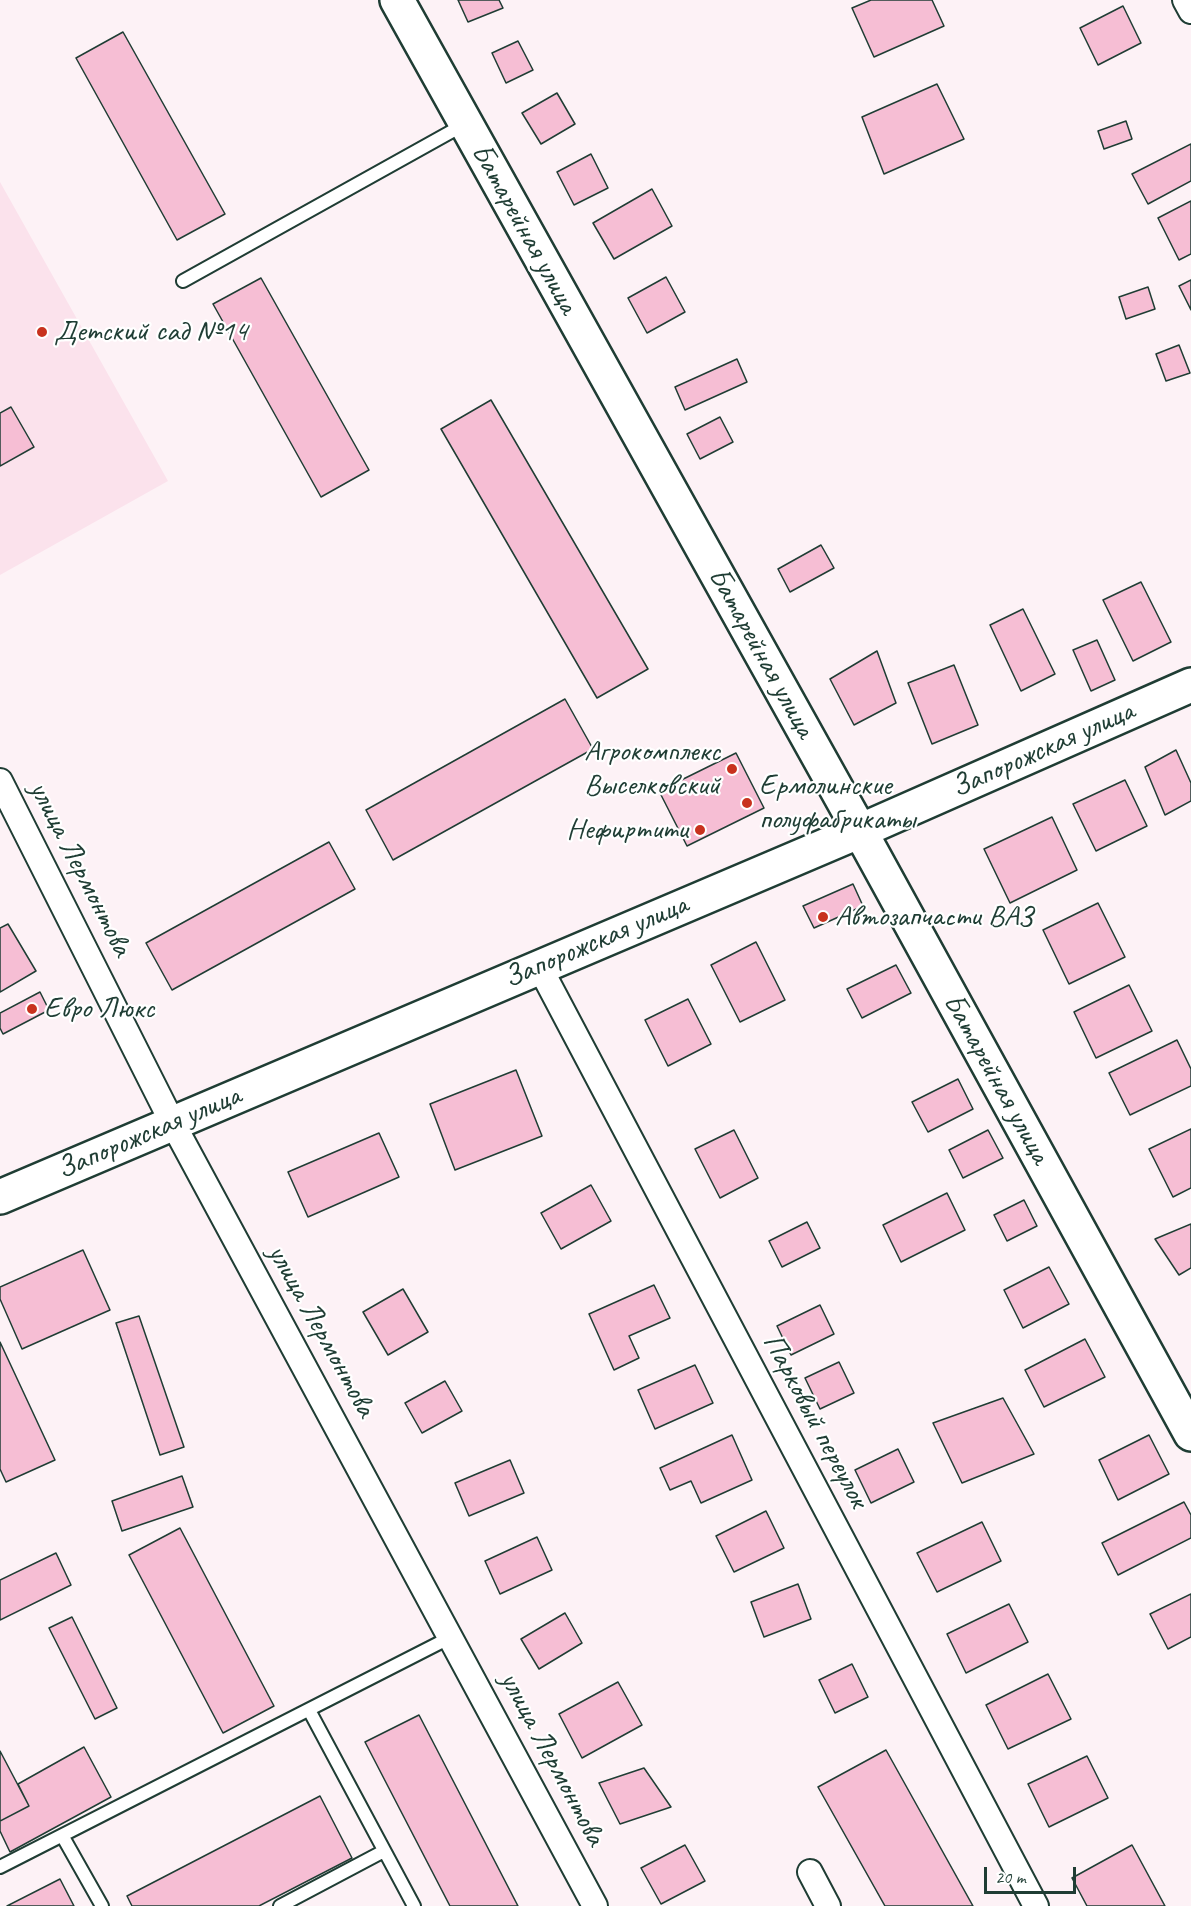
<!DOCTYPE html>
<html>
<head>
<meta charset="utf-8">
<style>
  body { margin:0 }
  #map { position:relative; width:1191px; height:1906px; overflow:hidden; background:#fdf2f6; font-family:Caveat,sans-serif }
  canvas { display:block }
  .scale { position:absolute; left:984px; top:1867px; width:92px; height:27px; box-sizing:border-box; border:3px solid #1f3d34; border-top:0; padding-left:8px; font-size:18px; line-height:21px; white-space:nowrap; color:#1f3d34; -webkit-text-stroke:4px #fff; paint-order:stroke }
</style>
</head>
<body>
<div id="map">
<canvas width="1191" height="1906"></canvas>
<div class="scale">20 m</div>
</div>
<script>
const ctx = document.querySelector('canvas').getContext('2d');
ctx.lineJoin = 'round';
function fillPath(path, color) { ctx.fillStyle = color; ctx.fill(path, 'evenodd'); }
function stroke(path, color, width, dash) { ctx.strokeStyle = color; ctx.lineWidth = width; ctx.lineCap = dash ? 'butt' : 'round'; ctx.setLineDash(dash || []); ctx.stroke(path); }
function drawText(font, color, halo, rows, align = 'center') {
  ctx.font = font + ' Caveat,sans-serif'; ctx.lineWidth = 4.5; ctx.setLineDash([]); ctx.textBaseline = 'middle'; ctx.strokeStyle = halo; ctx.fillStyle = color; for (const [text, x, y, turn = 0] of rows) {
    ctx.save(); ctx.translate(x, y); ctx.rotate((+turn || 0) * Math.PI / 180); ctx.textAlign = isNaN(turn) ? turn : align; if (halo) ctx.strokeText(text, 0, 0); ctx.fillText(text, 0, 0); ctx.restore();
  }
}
const built = new Path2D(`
  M0 182 168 481 0 575Z`);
const building = new Path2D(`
  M458 0H499L503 8 468 22Z
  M871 0H932L944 26 874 57 852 8Z
  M1123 6 1141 43 1098 65 1080 28Z
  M123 32 225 214 177 240 76 58Z
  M518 41 533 70 506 83 492 53Z
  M937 84 964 139 884 174 862 117Z
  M557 93 575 124 541 144 522 113Z
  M1126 121 1132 139 1104 149 1098 131Z
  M1191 144V181L1148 204 1132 174Z
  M591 154 608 188 574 205 557 172Z
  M652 189 672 226 614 259 593 223Z
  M1191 201V254L1179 260 1158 218Z
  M666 277 685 312 647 333 628 298Z
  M261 278 369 470 321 497 213 304Z
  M1191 280V310L1179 286Z
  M1148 287 1155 309 1126 319 1119 297Z
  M1179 345 1190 373 1166 381 1156 354Z
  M737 359 747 382 685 410 675 387Z
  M491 400 648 669 597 698 441 429Z
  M11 407 34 447 0 466V413Z
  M720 417 733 442 700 459 687 434Z
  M821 545 834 568 790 592 778 569Z
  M1141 582 1171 642 1133 661 1103 600Z
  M1023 609 1055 674 1021 691 990 625Z
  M1097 640 1115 680 1091 691 1073 650Z
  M877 651 896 703 854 725 830 679Z
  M954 665 978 725 932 744 908 683Z
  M565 699 593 749 393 860 366 810Z
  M1176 750 1191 783V801L1165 815 1145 767Z
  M736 753 764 808 687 846 659 791Z
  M1125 780 1147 826 1096 851 1073 804Z
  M1052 817 1077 870 1010 903 984 849Z
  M329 842 355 889 172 990 146 943Z
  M853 884 863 906 814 928 803 906Z
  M1098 903 1125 957 1069 984 1043 930Z
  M8 924 36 971 0 992V928Z
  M756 942 785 1000 740 1022 711 965Z
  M896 965 911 993 862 1018 847 989Z
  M1129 985 1152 1031 1096 1058 1074 1012Z
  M40 992 49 1010 3 1034 0 1028V1013Z
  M688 999 711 1044 668 1066 645 1020Z
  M1177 1040 1191 1069V1086L1130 1115 1109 1073Z
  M516 1070 542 1136 455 1170 430 1104Z
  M958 1079 973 1109 928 1132 912 1102Z
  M1191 1129V1188L1173 1197 1149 1149Z
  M734 1130 758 1178 720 1198 695 1149Z
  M988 1130 1003 1158 963 1178 949 1150Z
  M379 1133 399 1177 308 1217 288 1172Z
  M591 1185 611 1221 561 1249 541 1213Z
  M947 1193 965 1230 901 1262 883 1225Z
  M1024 1200 1037 1226 1007 1241 994 1215Z
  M807 1222 820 1248 782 1267 769 1241Z
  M1191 1224V1268L1179 1275 1155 1239Z
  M83 1250 110 1310 22 1349 0 1299V1287Z
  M1049 1267 1069 1304 1023 1328 1004 1290Z
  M654 1285 670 1318 629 1336 639 1358 614 1370 589 1314Z
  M403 1289 428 1332 388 1355 363 1312Z
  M820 1305 834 1334 791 1355 777 1326Z
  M139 1316 184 1447 160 1455 116 1323Z
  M1085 1339 1105 1377 1044 1407 1025 1370Z
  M0 1342 55 1460 6 1482 0 1469Z
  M839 1362 854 1393 820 1409 805 1378Z
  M695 1365 713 1403 655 1429 638 1390Z
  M445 1381 462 1411 422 1433 405 1403Z
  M1003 1398 1034 1454 962 1483 933 1423Z
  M732 1435 752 1480 701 1503 691 1481 670 1490 660 1468Z
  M1149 1435 1169 1474 1118 1500 1099 1460Z
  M898 1449 914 1482 871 1503 855 1470Z
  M510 1460 524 1493 469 1516 455 1483Z
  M182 1476 193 1507 122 1531 112 1501Z
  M1184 1502 1191 1515V1538L1118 1575 1102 1543Z
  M766 1511 784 1548 734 1572 716 1536Z
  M982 1522 1001 1561 937 1592 917 1553Z
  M180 1528 274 1706 223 1733 129 1555Z
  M537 1537 552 1570 500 1594 485 1561Z
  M56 1553 71 1585 0 1620V1580Z
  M798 1584 811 1619 764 1637 751 1602Z
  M1191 1594V1637L1168 1649 1150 1614Z
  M1009 1604 1028 1642 966 1673 947 1634Z
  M565 1613 582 1643 539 1669 521 1639Z
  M72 1617 117 1708 95 1719 49 1628Z
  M852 1664 868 1697 835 1713 819 1680Z
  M1048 1674 1071 1719 1008 1749 986 1705Z
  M618 1682 642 1725 582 1758 559 1714Z
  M419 1715 518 1906H450L365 1742Z
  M84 1747 111 1797 10 1852 0 1831V1821L29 1806 18 1784Z
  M886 1750 973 1906H885L818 1787Z
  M0 1751 29 1806 0 1821Z
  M1087 1756 1108 1798 1049 1827 1028 1784Z
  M644 1768 671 1807 620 1824 599 1783Z
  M320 1796 352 1858 259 1906H132L127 1896Z
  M685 1845 705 1881 661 1904 641 1868Z
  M1132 1845 1165 1906H1087L1072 1878Z
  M60 1879 74 1906H7Z`);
const lane = new Path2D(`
  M183 281 465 124
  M309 1710 414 1906
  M63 1837 102 1906
  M0 1867 451 1637
  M280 1906 384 1851`);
const street = new Path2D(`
  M1185 0 1191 11
  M0 781 172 1122 595 1906
  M539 966 1036 1906
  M810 1872 828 1906`);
const secondary = new Path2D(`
  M397 0 860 831 1191 1434
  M0 1197 860 831 1191 685`);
const markers = [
  [42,332,6,"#c8321e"],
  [732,769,6,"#c8321e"],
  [747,803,6,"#c8321e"],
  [700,830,6,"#c8321e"],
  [823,917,6,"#c8321e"],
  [32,1009,6,"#c8321e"]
];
const streetNames = [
  ["Батарейная улица",524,229,61],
  ["Батарейная улица",761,653,61],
  ["Запорожская улица",1043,750,-24],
  ["улица Лермонтова",80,869,63],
  ["Запорожская улица",596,942,-23],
  ["Батарейная улица",996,1079,61],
  ["Запорожская улица",149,1133,-23],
  ["улица Лермонтова",321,1331,61],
  ["Парковый переулок",815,1421,62],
  ["улица Лермонтова",552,1759,62]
];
const poiNames = [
  ["Детский сад №14",54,332],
  ["Агрокомплекс",720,752,"right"],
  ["Выселковский",720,786,"right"],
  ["Ермолинские",759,786],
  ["полуфабрикаты",759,820],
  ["Нефиртити",688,830,"right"],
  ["Автозапчасти ВАЗ",835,917],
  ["Евро Люкс",44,1009]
];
fillPath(built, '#fbe2ec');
fillPath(building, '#f6bed4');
stroke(building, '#1f3d34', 1.5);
stroke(lane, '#1f3d34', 16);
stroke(street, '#1f3d34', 28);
stroke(secondary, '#1f3d34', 38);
stroke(lane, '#fff', 12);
stroke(street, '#fff', 24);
stroke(secondary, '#fff', 33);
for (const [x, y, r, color] of markers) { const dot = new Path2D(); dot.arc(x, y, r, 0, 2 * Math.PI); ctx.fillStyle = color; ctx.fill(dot); stroke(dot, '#fff', 2); }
drawText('30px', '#1f3d34', '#fff', streetNames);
drawText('30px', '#1f3d34', '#fff', poiNames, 'left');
</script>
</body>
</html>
